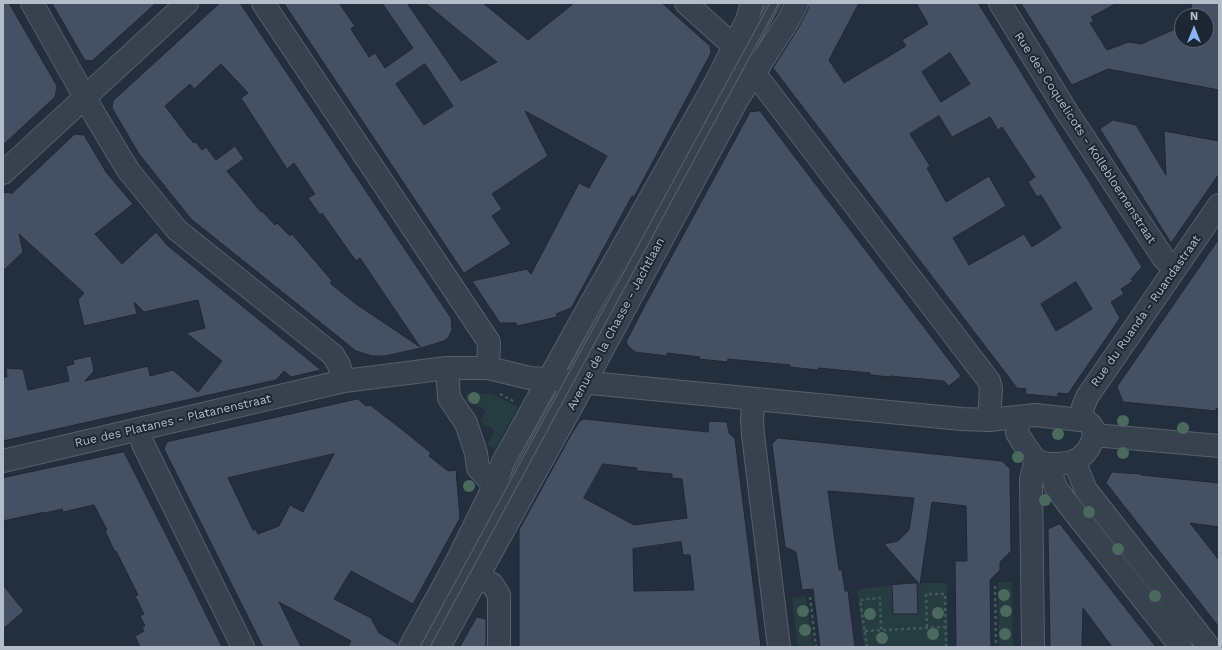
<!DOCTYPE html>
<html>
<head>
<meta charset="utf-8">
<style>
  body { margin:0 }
  #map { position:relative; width:1222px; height:650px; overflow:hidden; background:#242f3e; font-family:"Work Sans",sans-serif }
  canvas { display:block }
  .frame { position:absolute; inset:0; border:4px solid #b4bcc9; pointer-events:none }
  .north { position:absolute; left:1174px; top:8px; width:40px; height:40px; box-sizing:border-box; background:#1d2633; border:1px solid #59626f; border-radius:50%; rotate:0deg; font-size:11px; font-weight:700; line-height:16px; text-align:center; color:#b4bcc9 }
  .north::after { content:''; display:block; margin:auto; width:14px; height:18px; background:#8ab4f8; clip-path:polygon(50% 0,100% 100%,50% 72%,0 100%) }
</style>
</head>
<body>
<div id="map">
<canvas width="1222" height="650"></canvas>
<div class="frame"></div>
<div class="north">N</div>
</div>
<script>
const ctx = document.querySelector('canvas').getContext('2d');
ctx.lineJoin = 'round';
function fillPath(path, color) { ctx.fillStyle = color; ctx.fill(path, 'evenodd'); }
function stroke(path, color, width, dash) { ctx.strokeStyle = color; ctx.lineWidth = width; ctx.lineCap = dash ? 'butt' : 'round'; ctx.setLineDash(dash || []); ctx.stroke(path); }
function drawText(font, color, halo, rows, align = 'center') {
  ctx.font = font + ' "Work Sans",sans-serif'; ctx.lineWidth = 4; ctx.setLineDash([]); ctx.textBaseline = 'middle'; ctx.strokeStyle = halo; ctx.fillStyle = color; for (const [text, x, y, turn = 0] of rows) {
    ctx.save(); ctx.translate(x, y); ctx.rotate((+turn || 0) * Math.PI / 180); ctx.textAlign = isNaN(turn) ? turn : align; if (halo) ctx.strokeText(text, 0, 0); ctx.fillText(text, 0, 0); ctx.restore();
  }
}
const green = new Path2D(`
  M466 394H492L518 407 495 449 487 445 495 430 480 422 486 410 469 402H466Z
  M998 582H1012L1013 647H999Z
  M917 583H947L948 647H864L857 590 892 585Z
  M806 596 813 647H798L792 598Z`);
const building = new Path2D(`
  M3 3H9L57 86 55 97 3 145Z
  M52 3H156L92 61 85 60Z
  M220 3H240L451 318 452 330 448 338 444 341 421 348 385 356H372L356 351 191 219 139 154 112 108 113 101ZM221 64 248 93 241 98 287 169 294 163 315 194 308 198 320 215 322 213 356 261 360 258 420 347 356 304 330 283 332 281 292 234 290 236 277 223 275 225 262 211 261 212 227 171 244 159 235 146 216 160 206 147 202 150 196 142 194 143 190 139 165 106 190 84 194 89Z
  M284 3H339L355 26 351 29 369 57 375 53 385 68 413 48 382 3H407L461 81 497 62 425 3H483L528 40 574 3H662L710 46 711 53 634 197 632 196 573 305 571 308 556 314 557 317 517 326 516 323H500L472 281 527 269 531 274 579 183 589 188 607 156 525 111 548 156 492 194 502 209 492 216 511 244 464 273ZM425 64 453 106 424 125 396 84Z
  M809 3H859L829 60 844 83 906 46 902 40 928 24 916 3H978L1142 267 1131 279 1133 281 1121 289 1124 294 1111 302 1120 318 1068 394 1058 393V397L1025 394 1026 389 1017 388 773 68 799 27 808 9ZM950 53 970 84 941 102 922 72ZM939 116 952 137 990 117 998 130 1002 127 1035 177 1028 182 1037 197 1041 195 1061 228 1032 247 1024 234 969 265 953 238 1006 206 989 176 946 202 927 168 930 166 910 134ZM1076 282 1092 309 1056 331 1041 304Z
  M1021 3H1117L1091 17 1094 21 1090 23 1107 50 1129 42 1141 44 1182 26V40H1206V16H1190L1192 3H1219V90L1108 69 1072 85Z
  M760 111 961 376 949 386 944 381 890 376V377L870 375V373L819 368 817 370 790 367V365L728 359 727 362 699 359 700 357 667 353V356L635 352 629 347 626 342 644 307 750 112Z
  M1113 120 1136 125 1166 175 1164 131 1219 141V174L1171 243 1100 129Z
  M75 134 84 135 106 172 133 204 95 234 122 264 156 232 168 246 321 370 291 377 284 371 276 380 3 441V377H7L6 368 23 369 28 390 69 381 66 366 74 364 73 360 91 356 94 371 85 381 148 366 150 376 173 370 198 392 222 361 186 333 205 328 198 300 144 312 134 302 137 314 84 326 78 300 84 293 19 234 23 252 3 271V193L11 192V194Z
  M1219 239V409L1216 408V411L1123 402 1117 387Z
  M358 399 366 406 370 405 404 431 431 453 429 456 448 471 456 470 460 518 413 604 351 571 334 599 371 618 379 633 398 644V647H348L351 641 279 602 301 647H263L164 449 167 442ZM334 454 303 512 290 505 279 526 258 534 255 529 253 530 228 478Z
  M584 419 708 432 709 421 727 422 729 433 735 439 761 647H519V530L572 433 580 421ZM603 464 637 468V471L672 474V478L682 479 687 518 634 525 584 498ZM681 542 683 555H690L694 590 634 591 633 549Z
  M778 438 1002 461 1010 469 1011 551 1000 562V570L990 580 991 647H956L955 561H967L966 506 932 502 920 585 884 544 898 541 909 530 914 498 828 491 839 570H842L845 591H848L855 647H820L813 589 802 590 796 552 785 547 772 444Z
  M124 452 189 580 222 647H140L135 636 144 631 142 628 145 626 140 616 144 614 135 596 138 595 116 551 115 552 105 531 107 530 94 505 63 512 62 509 45 513V512L3 521V478Z
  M1112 472 1141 474V475L1219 483V527L1190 523 1219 560V627L1106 483Z
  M1060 524 1098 573 1156 647H1112L1083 608 1082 647H1050L1048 529Z
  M917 583 918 614H893L892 585Z
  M3 585 24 611 3 629Z
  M477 617 486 619V647H460Z`);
const path = new Path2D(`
  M500 394 513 401
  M995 586 996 647
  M810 597 816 647
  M927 627 926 594H945L946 647
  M865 631 945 627
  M867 647 860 600 880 598 881 630`);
const service = new Path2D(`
  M425 647 774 3`);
const minor = new Path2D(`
  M32 3 96 117 128 170 177 230 333 355 339 365 344 381
  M263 3 489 342 488 368
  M686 3 727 40 765 87 989 381 991 389 989 420
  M1000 3 1067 112 1164 259 1175 268
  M3 173 187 3
  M447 368 449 398 466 423 476 453 478 468 488 479 496 482
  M754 399 752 419 753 435 779 647
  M1081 420 1083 407 1087 397 1219 205
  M139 429 143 444 243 647
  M3 461 344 381 447 368H488L530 378 549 379
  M1074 461 1086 490 1209 647
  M1048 464 1056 488 1068 504 1181 647
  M455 565 492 584 499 595V647
  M1033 647 1031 479 1036 460`);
const tertiary = new Path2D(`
  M549 379 962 419 989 420 1035 415 1081 420C1103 424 1092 448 1081 457 1073 463 1063 464 1054 464 1049 464 1041 463 1036 460 1032 457 1020 438 1017 433L1018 422 1025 417
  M1094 435 1219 446
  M410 647 455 565 496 482 503 462 581 321 716 82 747 20 752 3
  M439 647 585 382 737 100 788 21 797 3`);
const tram = new Path2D(`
  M420 647 770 3
  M430 647 779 3`);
const trees = [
  [474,398],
  [1123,421],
  [1183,428],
  [1058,434],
  [1123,453],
  [1018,457],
  [469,486],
  [1045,500],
  [1089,512],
  [1118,549],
  [1004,595],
  [1155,596],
  [803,611],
  [1006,611],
  [938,613],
  [870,614],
  [805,630],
  [933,634],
  [1005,634],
  [882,638]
];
const streetNames = [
  ["Rue des Coquelicots - Kollebloemenstraat",1085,138,57],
  ["Rue du Ruanda - Ruandastraat",1146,311,-55],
  ["Avenue de la Chasse - Jachtlaan",616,324,-62],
  ["Rue des Platanes - Platanenstraat",173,421,-13]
];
fillPath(green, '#263c3f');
fillPath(building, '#455162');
stroke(building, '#1f2835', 1);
stroke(service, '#565f6c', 14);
stroke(minor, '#565f6c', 24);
stroke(tertiary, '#565f6c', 24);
stroke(path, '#44595c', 2.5, [3, 3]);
stroke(service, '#38414e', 12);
stroke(minor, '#38414e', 22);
stroke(tertiary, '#38414e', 22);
stroke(tram, '#5a6575', 1);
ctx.fillStyle = '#4b6a5d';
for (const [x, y] of trees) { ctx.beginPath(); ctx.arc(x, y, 6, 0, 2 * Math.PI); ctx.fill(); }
drawText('12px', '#b4bcc9', '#1d2633', streetNames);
</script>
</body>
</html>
